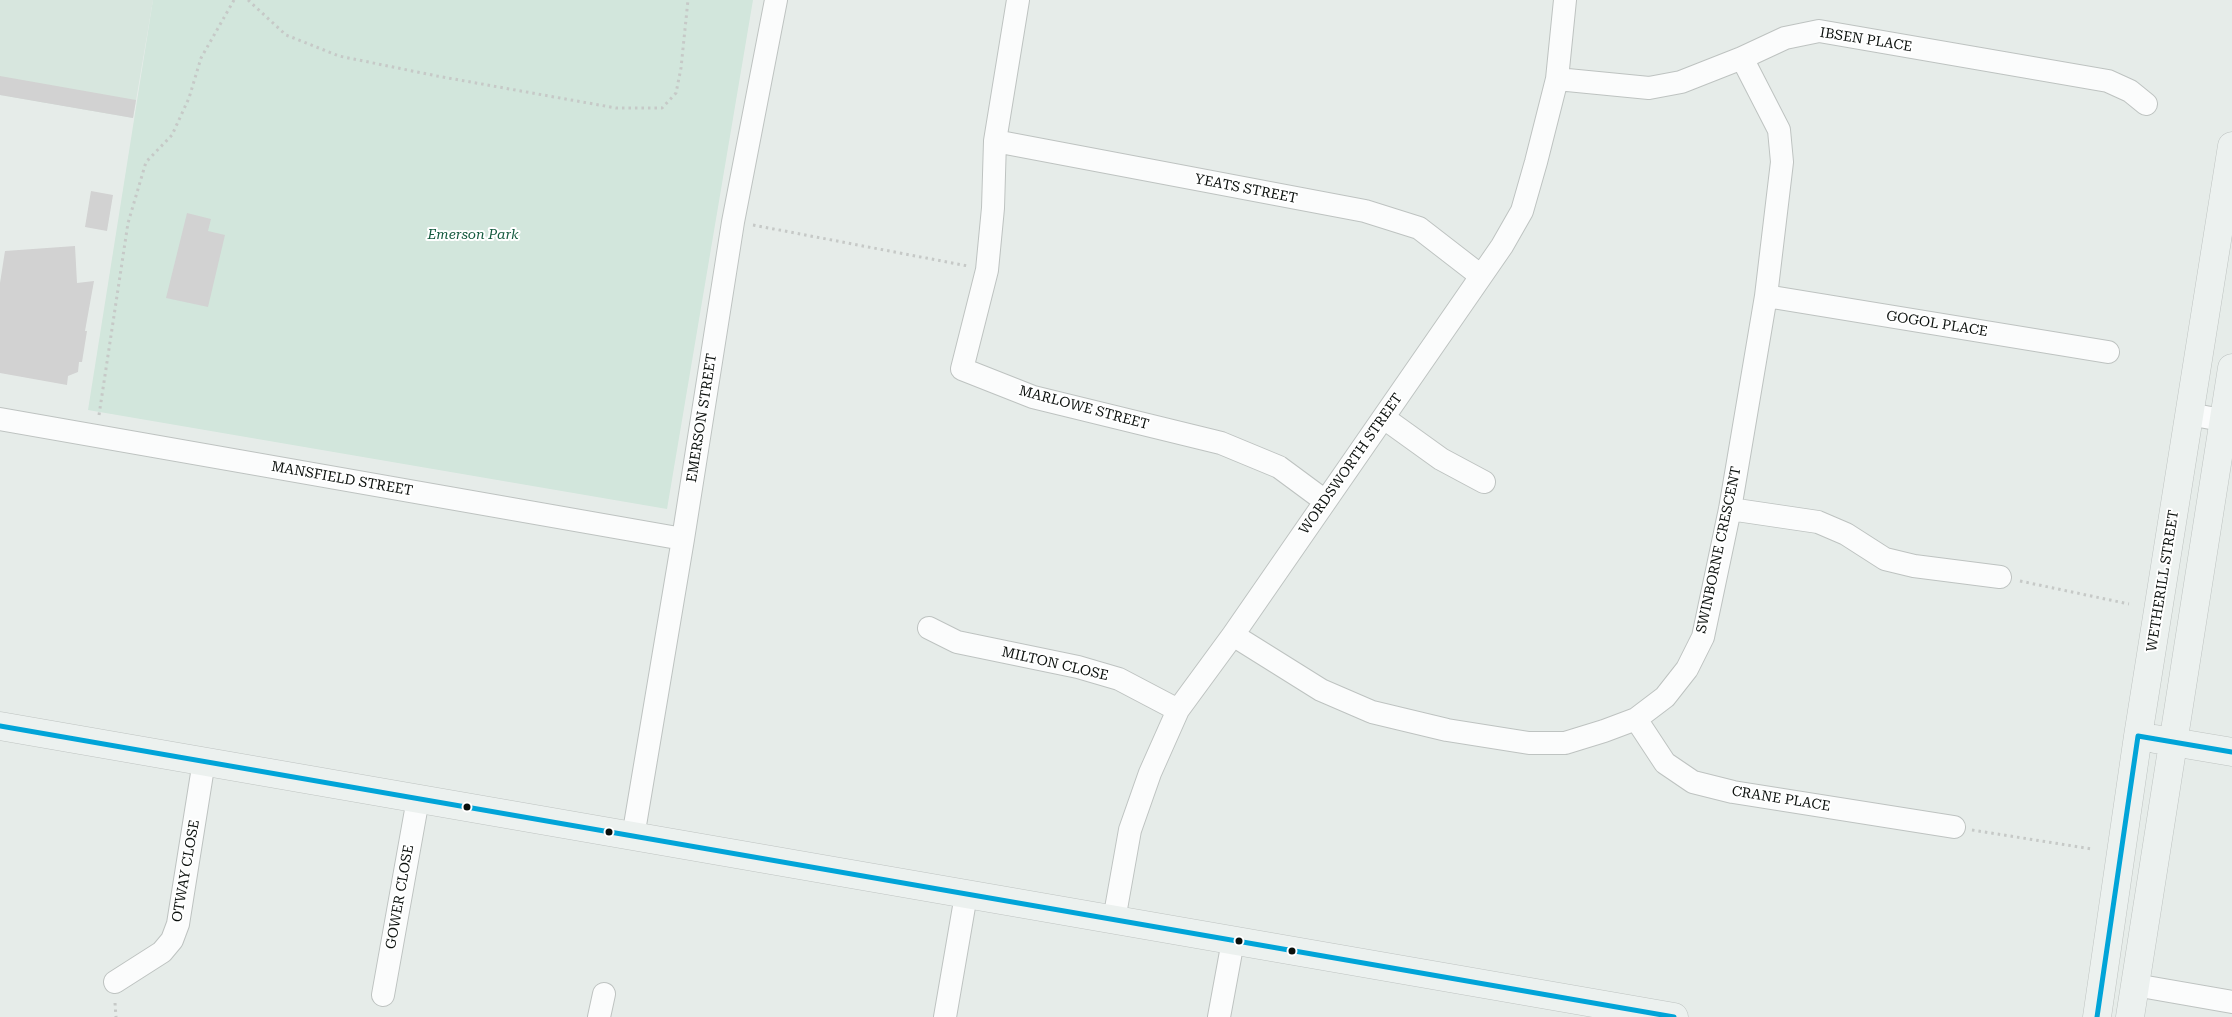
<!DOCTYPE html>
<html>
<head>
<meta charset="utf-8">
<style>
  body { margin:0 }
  canvas { display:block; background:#e6ece9 }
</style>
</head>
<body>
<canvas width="2232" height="1017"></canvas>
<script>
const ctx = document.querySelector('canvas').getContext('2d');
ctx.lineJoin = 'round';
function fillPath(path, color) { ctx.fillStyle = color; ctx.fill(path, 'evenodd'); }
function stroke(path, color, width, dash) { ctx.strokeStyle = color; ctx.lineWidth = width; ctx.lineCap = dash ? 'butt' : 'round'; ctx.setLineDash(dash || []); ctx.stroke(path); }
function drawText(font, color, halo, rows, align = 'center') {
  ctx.font = font + ' "Roboto Serif",serif'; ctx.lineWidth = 4; ctx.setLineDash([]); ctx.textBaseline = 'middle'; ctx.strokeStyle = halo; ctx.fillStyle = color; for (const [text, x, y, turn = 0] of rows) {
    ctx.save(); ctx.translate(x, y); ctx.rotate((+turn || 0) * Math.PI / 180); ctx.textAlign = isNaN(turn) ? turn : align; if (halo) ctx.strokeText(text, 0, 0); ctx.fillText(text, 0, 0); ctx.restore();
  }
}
const built = new Path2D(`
  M0 0H153L133 118 0 95Z`);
const green = new Path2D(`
  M153 0H753L667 509 88 410Z`);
const building = new Path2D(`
  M0 76 136 100 133 118 0 95Z
  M91 191 113 195 107 231 85 227Z
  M187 213 211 219 208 231 225 235 208 307 166 298Z
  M75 246 77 283 94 281 85 331H87L82 362H79L78 372 68 376 67 385 0 373V283L5 251Z`);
const path = new Path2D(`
  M248 0 286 35 339 56 437 76 616 108H662L676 93 681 68 688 0
  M753 225 968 266
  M99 415 128 223 146 162 172 135 189 98 201 58 234 0
  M2020 581 2129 604
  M1972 830 2092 849
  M115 1003 116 1017`);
const street = new Path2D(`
  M1018 0 995 141 993 208 987 270 962 369 1033 397 1221 443 1279 467 1325 501
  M1557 79 1649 88 1681 82 1742 58 1785 38 1819 31 2108 81 2130 91 2146 104
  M995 141 1365 211 1419 228 1481 276
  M1766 296 2108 352
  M2189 414 2232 422
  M1384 418 1441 459 1484 482
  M0 419 683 539
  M1730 509 1818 522 1846 534 1885 559 1914 566 2000 577
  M929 628 957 642 1078 667 1119 679 1178 710
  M1233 635 1321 690 1372 712 1447 730 1529 743H1565L1604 731 1636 719 1665 697 1687 669 1703 637 1730 509 1766 296 1782 162 1779 130 1742 58
  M1636 719 1665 763 1693 782 1733 792 1954 827
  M633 837 683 539 733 222 776 0
  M1114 920 1130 830 1150 773 1178 710 1233 635 1502 246 1522 211 1536 162 1557 79 1565 0
  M115 982 162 952 172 940 178 924 204 761
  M2135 985 2232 1002
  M383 995 418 799
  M599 1017 604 994
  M945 1017 966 895
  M1219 1017 1233 941`);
const secondary = new Path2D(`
  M0 726 1674 1017
  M2155 739 2232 752
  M2097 1017 2138 736 2232 146
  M2130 1017 2232 368`);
const bus1 = new Path2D(`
  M0 726 1674 1017
  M2097 1017 2138 736 2232 752`);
const markers = [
  [467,807,4.5,"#0b100d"],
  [609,832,4.5,"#0b100d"],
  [1239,941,4.5,"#0b100d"],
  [1292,951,4.5,"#0b100d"]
];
const streetNames = [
  ["IBSEN PLACE",1866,40,9],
  ["YEATS STREET",1246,189,11],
  ["GOGOL PLACE",1937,324,9],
  ["MARLOWE STREET",1084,408,15],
  ["EMERSON STREET",702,418,-81],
  ["WORDSWORTH STREET",1351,464,-55],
  ["MANSFIELD STREET",342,479,10],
  ["SWINBORNE CRESCENT",1719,550,-78],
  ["WETHERILL STREET",2163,581,-81],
  ["MILTON CLOSE",1055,664,13],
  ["CRANE PLACE",1781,799,9],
  ["OTWAY CLOSE",186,871,-80],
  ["GOWER CLOSE",400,897,-80]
];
const parkNames = [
  ["Emerson Park",473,235]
];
fillPath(built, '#d7e6de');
fillPath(green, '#d2e6dc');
fillPath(building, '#d2d2d2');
stroke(street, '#bec3c1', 24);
stroke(secondary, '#bec3c1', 29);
stroke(path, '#c6c9c7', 3, [2.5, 4]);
stroke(street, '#fbfcfc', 22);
stroke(secondary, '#ecf1ef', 28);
stroke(bus1, '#01a4d8', 5);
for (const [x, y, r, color] of markers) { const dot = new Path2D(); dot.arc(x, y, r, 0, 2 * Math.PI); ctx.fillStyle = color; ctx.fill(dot); stroke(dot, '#fff', 2); }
drawText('14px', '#0b100d', '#fff', streetNames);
drawText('italic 14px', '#155a3f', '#fff', parkNames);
</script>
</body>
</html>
